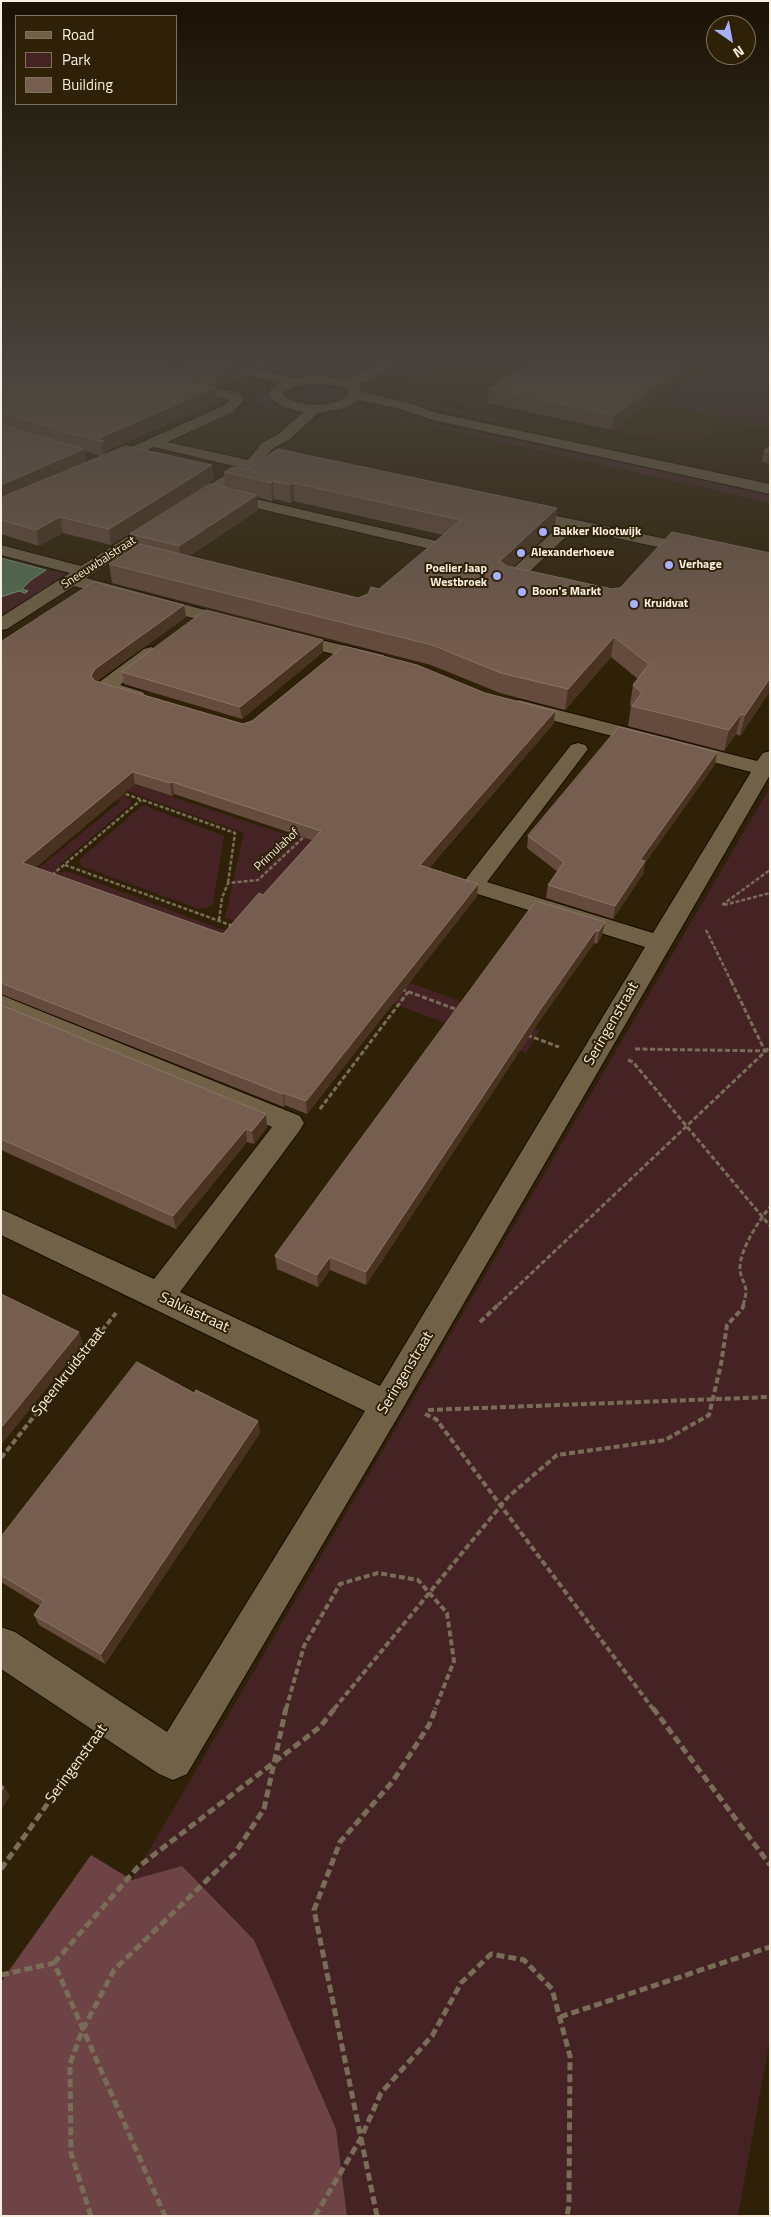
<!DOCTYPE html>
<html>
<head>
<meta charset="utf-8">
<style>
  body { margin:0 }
  #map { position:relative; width:771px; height:2217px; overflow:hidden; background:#2f2107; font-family:"Titillium Web",sans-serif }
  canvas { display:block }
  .frame { position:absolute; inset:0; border:2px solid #f8efe0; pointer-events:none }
  .legend { position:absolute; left:15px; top:15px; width:162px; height:90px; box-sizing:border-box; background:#2f2107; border:1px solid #7f735e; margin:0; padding:6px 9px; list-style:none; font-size:15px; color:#f8efe0 }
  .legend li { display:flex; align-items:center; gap:10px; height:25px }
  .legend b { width:25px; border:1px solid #7f735e }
  .north { position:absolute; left:706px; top:15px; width:50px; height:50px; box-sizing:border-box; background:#2f2107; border:1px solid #7f735e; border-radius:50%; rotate:147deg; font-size:14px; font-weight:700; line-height:20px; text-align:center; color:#f8efe0 }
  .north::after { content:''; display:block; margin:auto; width:18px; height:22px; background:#a8b0fc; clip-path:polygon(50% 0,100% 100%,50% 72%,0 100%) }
</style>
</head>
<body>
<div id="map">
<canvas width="771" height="2217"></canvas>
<div class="frame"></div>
<ul class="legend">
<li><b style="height:6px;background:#716247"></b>Road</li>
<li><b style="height:14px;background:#452325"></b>Park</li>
<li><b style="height:14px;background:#755d4f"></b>Building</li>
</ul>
<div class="north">N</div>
</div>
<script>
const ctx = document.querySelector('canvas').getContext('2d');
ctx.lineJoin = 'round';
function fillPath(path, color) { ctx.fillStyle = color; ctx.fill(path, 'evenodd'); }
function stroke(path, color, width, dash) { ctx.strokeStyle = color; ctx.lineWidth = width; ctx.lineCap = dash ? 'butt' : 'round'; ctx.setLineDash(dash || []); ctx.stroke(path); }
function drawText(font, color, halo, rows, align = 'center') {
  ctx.font = font + ' "Titillium Web",sans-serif'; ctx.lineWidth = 4; ctx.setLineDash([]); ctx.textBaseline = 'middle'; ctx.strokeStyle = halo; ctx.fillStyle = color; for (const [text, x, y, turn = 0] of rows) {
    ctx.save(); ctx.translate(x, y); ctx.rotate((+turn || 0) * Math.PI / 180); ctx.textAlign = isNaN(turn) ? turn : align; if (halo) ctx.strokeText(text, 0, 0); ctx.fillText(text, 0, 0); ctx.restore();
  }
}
const built = new Path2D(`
  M450 359H770V431L724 423 700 444 679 439 673 443 492 404 483 409 397 391 394 387Z`);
const green = new Path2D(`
  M410 359 431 360 395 376 382 373Z
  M731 359H770V426L656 404 685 382 707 377Z
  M312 386H325L335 390 338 394C327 403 307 403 296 396L295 393 300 389Z
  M259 387 266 390 268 396 279 410C269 411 259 405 255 396Z
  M405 398 500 419 495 422 399 402Z
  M383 413C512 441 641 465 770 495V503L380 414Z
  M46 570 68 574 1 616V597L19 591 25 593 27 592 22 590 31 580Z
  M426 699 451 707 242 922 540 1030 526 1053 65 881 1 899 121 801 112 797 117 793 130 799 131 804 60 864 58 873 67 871 231 933 241 922 225 918 244 833 137 795 113 784 1 740 290 836Z
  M770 787V2039L738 2216H347L336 2129 132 1880Z
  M143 805 224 836 213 904 207 908 199 909 81 866 79 860Z`);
const forest = new Path2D(`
  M91 1855 132 1880 182 1866 254 1940 336 2129 347 2216H1V1982Z`);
const water = new Path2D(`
  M1 558 46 570 31 580 22 589 28 591 25 593 19 591 1 597Z`);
const pathFar4 = new Path2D(`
  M428 363 436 359`);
const pathFar3 = new Path2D(`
  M120 792 235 833 228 883
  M65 865 233 926
  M52 875 141 800
  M722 905 770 870
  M724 905 770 893
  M219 920 222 898 228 883 258 880 306 835
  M706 930 732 983`);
const pathFar2 = new Path2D(`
  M731 981 765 1051
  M401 989 458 1010
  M527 1035 559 1047
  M635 1049 770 1051
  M628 1060 633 1062 770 1226
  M320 1109 408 992
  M498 1305 770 1047
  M743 1305C751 1283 740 1284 740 1267 740 1250 759 1220 770 1207`);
const pathFar1 = new Path2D(`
  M480 1322 499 1304
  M428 1410 770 1397
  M425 1414 436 1419 653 1709
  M1 1458 116 1313
  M286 1709 304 1646 340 1584 378 1573 418 1580 447 1613 454 1661 435 1709
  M334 1709 508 1497 557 1455 665 1440 709 1415 721 1364 727 1325 742 1309 744 1304`);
const path = new Path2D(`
  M653 1708 770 1865
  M1 1869 86 1750
  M54 1963 138 1867 320 1727 335 1708
  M1 1975 54 1963 165 2216
  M560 2017 770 1947
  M91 2216 71 2153 70 2064 82 2031 114 1970 235 1853 264 1809 286 1708
  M315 2216 361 2138 381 2093 432 2036 461 1983 491 1954 524 1960 552 1989 570 2056 569 2205 567 2216
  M377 2216 314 1910 340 1842 393 1781 429 1725 436 1708`);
const minor = new Path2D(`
  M181 359H204L295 378 317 375 348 380 391 359H407L358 385 362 392 409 403 437 413 770 484V494L433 420 400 409 359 400 345 408 318 413 290 439 272 449 256 468 221 491 441 542 443 545 441 548 435 550 222 500 217 498 214 495 86 578 242 620 245 624 242 628 236 629 230 628 74 586 7 629 1 630V617L70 573 1 555V545L81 566 238 467 154 447 110 467H100L98 464 100 461 223 406 230 400 176 387 174 384 176 381 181 380 239 393 244 400 233 412 167 442 248 460 262 443 280 433 303 412C290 409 278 407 269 396L270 390 280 382 183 362ZM312 383 341 386 349 391V394C334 409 299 408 283 395V392L295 386Z
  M519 508 770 561V571L574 529 524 577 541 580 544 584 541 588 535 589 506 583 504 579 506 575 559 526 513 516 511 513 513 510Z
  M287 632 384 655 386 659 384 663 377 665 281 641 278 637 281 633Z
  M151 647 158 649 160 653 158 657 120 685 143 692 146 696 143 700 136 702 98 691 95 687 98 683 144 649Z
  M519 700 757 761 763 753 770 751V775L399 1415 187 1774 173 1780 159 1774 1 1669V1627L15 1632 167 1732 365 1411 1 1235V1209L154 1279 272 1127 1 1014V995L300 1116 304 1123 300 1130 180 1292 380 1386 645 947 465 890 461 885 571 745 578 743 585 745 588 749 585 753 487 882 653 933 751 772 512 710 509 706 512 702Z`);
const wall = new Path2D(`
  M1 359H295L264 370 244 365V377L217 386 193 381 194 382 218 402 106 451V454L212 465 214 480 111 545 63 533 39 546 1 534ZM84 451 101 456 86 462Z
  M709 359 612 430 488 403 489 389Z
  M770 446V464L762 462 764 451Z
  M246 470 557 508 555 527 513 567 612 589 770 553V691L740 736 736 734 724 751 628 726 631 707 630 705 633 685 638 679 611 657 565 710 500 693 431 665 112 583 109 564 132 549 130 534 225 487 224 472ZM257 497 272 501 274 499 291 503 294 501 443 535 379 589 358 598 189 556 258 510Z
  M184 605 186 617 97 681 243 724 554 723 429 868 478 884 477 896 307 1114 285 1105 284 1107 1 994V642ZM135 784 172 796 174 794 312 840 263 895 223 934 36 867Z
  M323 652 242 719 124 684 122 672Z
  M717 752 715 764 645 863 643 874 613 919 546 898 548 885 558 872 527 848 528 836Z
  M536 901 605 922 602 935 597 944 594 943 538 1023 366 1285 330 1270 318 1287 277 1269 275 1256Z
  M1 1005 267 1127 254 1144 247 1142 176 1229 1 1150Z
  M194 1393 258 1421 260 1433 105 1664 39 1625 34 1615 40 1606 1 1582V1537Z`);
const shadedWall = new Path2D(`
  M264 359H295L264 370Z
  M692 359H709L612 430 614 415Z
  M243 363 244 377 217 386 216 372Z
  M216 387 218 402 106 451 107 456 104 457 102 442 97 439Z
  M84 449 87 464 1 502V485Z
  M212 465 214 480 111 545 109 529Z
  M273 481 274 499 272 501 271 483Z
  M293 483 294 501 291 503 290 485Z
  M257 495 258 510 181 562 179 546Z
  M557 508 555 527 499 580 500 561Z
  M60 517 63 533 39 546 36 530Z
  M184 605 186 617 97 681 94 688 91 676 95 669Z
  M614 637 611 657 565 710 568 689Z
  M323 640V652L242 719 240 707Z
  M770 678V691L740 736 745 715Z
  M555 711 554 723 420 878V865Z
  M741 714 736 734 724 751 729 730Z
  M717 752 715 764 645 863 643 874 613 919 615 906 640 860Z
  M133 772 135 784 27 875 23 863Z
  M172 782 174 794 172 796 170 783Z
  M478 884 477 896 307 1114 306 1101Z
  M605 922 602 935 597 944 599 931Z
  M596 930 594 943 538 1023 366 1285V1272L540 1010Z
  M284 1093 285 1105 284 1107 283 1094Z
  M266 1114 267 1127 254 1144 252 1131Z
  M246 1129 247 1142 176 1229 173 1216Z
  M330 1257V1270L318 1287 317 1275Z
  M79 1332 83 1344 1 1445V1428Z
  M258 1421 260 1433 105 1664 101 1654Z
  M4 1787 10 1796 1 1810V1792Z`);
const building = new Path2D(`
  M1 359H107L193 379 189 381 216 387 97 439 104 441 102 442 1 413Z
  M159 359H226L243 363 216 372Z
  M537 359H692L614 415 489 389Z
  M1 425 84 449 1 485Z
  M126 446 212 465 109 529 60 517 36 530 1 520V498Z
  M770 446V452L764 451Z
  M278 449 557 508 500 561 507 566 612 589 620 588 672 532 770 553V678L745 715 741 714 729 730 632 706 642 693 633 685 649 664 614 637 568 689 501 673 432 645 109 564 140 544 358 598 368 594 371 587 379 589 461 520 293 483 290 485 273 481 271 483 224 472 233 467 246 470Z
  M210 484 257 495 179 546 130 534Z
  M94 582 184 605 95 669 91 676 95 681 243 724 252 721 344 646 417 665 485 693 555 711 420 865 478 884 306 1101 284 1093 283 1094 1 983V642ZM133 772 170 783 172 782 321 831 263 895 259 893 223 934 23 863Z
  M206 610 323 640 240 707 122 672Z
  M619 727 717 752 640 860 645 861 615 906 548 885 564 862 528 836Z
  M536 901 605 922 599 931 596 930 540 1010 366 1272 330 1257 317 1275 275 1256Z
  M1 1005 266 1114 252 1131 246 1129 173 1216 1 1139Z
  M1 1294 79 1332 1 1428Z
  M137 1362 194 1393 196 1390 258 1421 101 1654 34 1615 44 1601 1 1575V1537Z
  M1 1785 4 1787 1 1792Z`);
const markers = [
  [543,532,5,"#a8b0fc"],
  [521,553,5,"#a8b0fc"],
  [669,565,5,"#a8b0fc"],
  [497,576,5,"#a8b0fc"],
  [522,592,5,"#a8b0fc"],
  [634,604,5,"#a8b0fc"]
];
const farPoinames = [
  ["Bakker Klootwijk",553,532],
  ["Alexanderhoeve",531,553],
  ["Verhage",679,565],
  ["Poelier Jaap",487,569,"right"],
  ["Westbroek",487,583,"right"],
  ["Boon's Markt",532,592],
  ["Kruidvat",644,604]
];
const farStreetnames = [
  ["Sneeuwbalstraat",99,563,-33],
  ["Primulahof",277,850,-43]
];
const streetNames = [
  ["Seringenstraat",612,1024,-60],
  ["Salviastraat",194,1313,25],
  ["Speenkruidstraat",69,1372,-52],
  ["Seringenstraat",406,1373,-59],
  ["Seringenstraat",77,1764,-54]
];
fillPath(built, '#372604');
fillPath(green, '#452325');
fillPath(forest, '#6d4345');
fillPath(water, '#547254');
stroke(water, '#85987e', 1);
stroke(minor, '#170a00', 2);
stroke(pathFar4, '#796d57', 2, [2.5, 1]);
stroke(pathFar3, '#796d57', 2.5, [4, 2]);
stroke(pathFar2, '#796d57', 3, [5, 2.5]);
stroke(pathFar1, '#796d57', 4, [6, 3]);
stroke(path, '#796d57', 5, [8, 4]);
fillPath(minor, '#716247');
fillPath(wall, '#654b3d');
fillPath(shadedWall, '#493320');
fillPath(building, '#755d4f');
stroke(building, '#897466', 1);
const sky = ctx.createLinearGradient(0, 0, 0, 670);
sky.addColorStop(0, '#1a1204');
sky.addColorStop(0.54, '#47433c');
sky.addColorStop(1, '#47433c00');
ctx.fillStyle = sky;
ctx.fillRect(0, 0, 771, 670);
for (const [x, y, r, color] of markers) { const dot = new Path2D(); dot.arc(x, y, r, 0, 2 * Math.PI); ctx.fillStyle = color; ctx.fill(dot); stroke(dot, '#2f2107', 2); }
drawText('bold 12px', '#f8efe0', '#2f2107', farPoinames, 'left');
drawText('12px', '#f8efe0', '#2f2107', farStreetnames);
drawText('15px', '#f8efe0', '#2f2107', streetNames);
</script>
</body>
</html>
